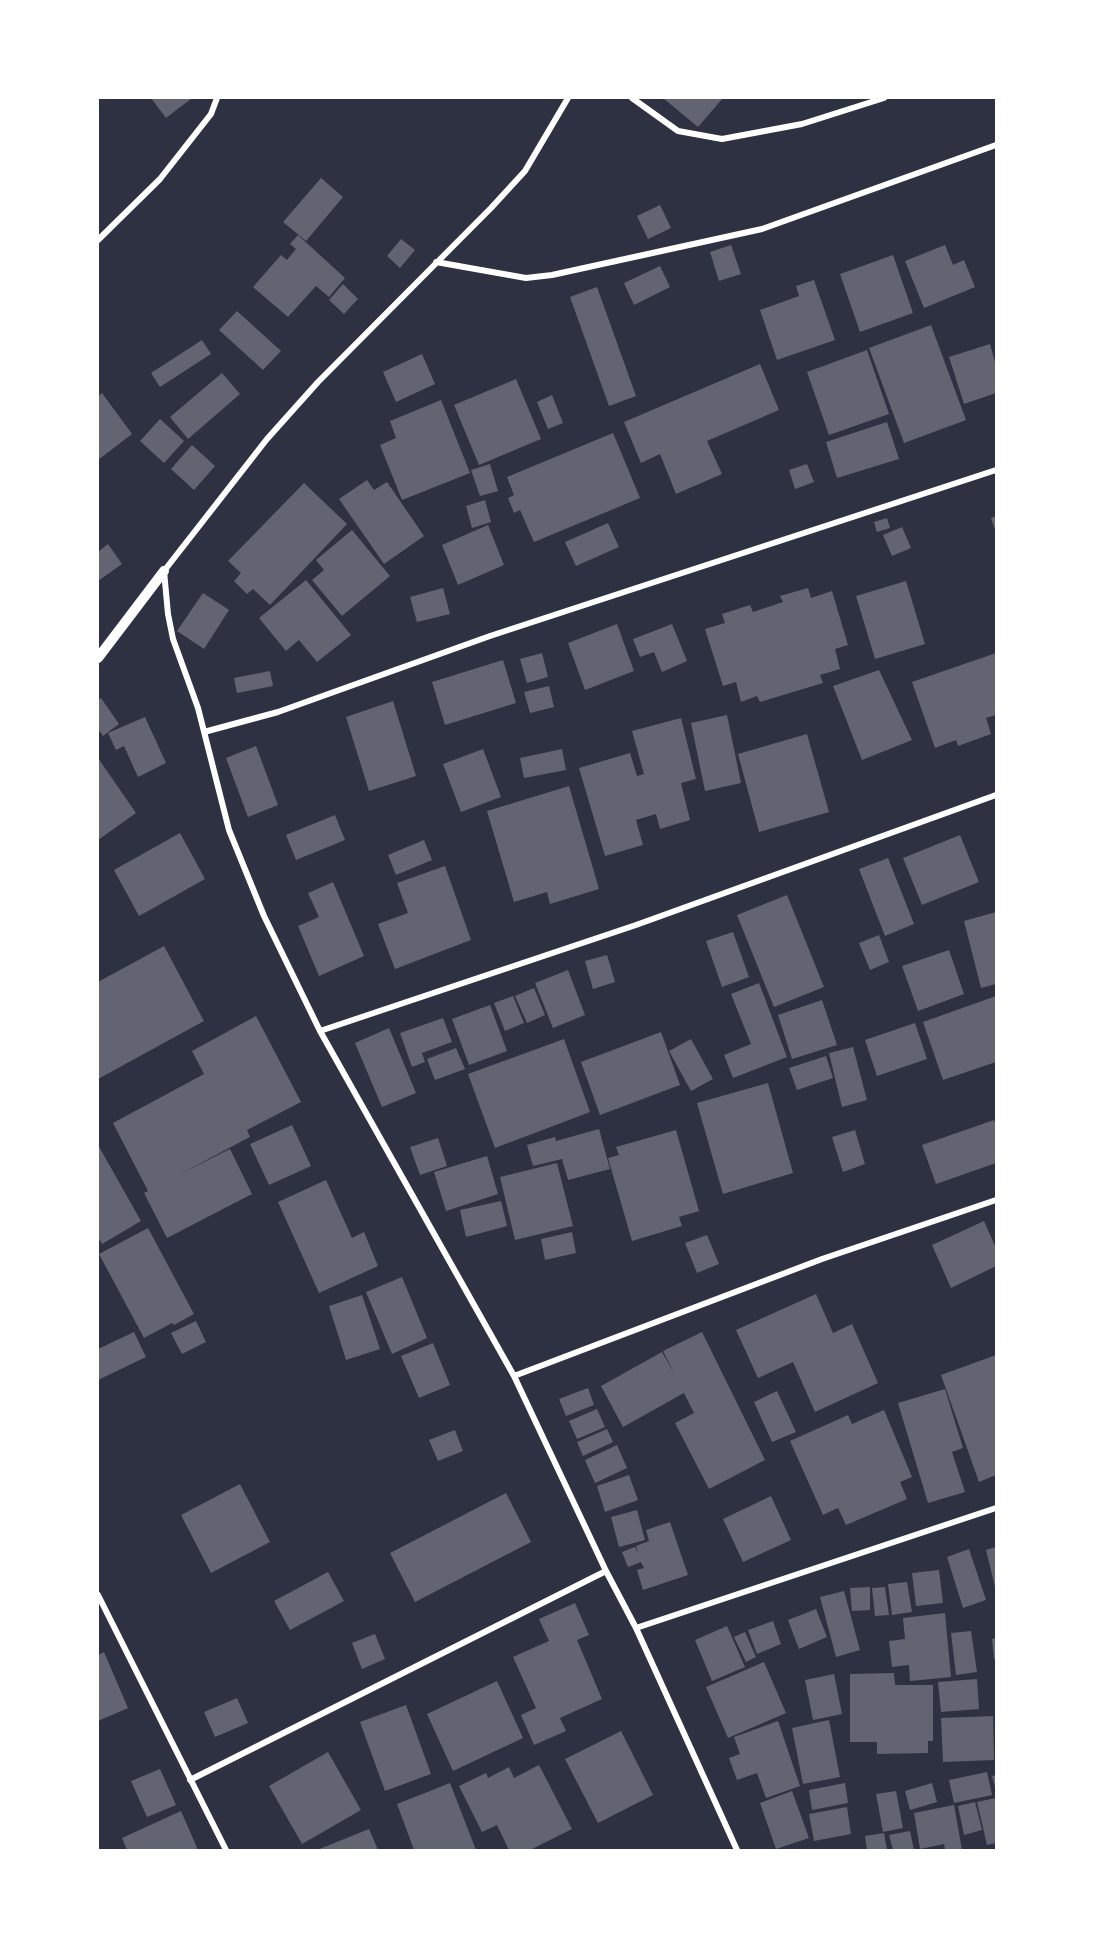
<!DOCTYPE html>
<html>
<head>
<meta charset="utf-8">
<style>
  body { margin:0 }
  #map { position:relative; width:1094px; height:1948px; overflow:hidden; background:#2d3142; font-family:Lora,serif }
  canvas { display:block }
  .frame { position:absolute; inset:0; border:99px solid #fff; pointer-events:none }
</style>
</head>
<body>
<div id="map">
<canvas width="1094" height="1948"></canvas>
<div class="frame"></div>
</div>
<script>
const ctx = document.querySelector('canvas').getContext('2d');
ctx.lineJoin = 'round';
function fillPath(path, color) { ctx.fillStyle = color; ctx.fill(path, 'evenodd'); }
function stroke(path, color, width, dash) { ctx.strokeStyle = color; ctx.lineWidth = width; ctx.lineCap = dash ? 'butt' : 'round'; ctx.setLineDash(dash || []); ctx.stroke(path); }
const building = new Path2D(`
  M151 98H192L166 118Z
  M663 98H723L698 127Z
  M321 178 343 197 306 241 283 222Z
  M660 205 671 228 648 239 637 216Z
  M298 235 345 278 329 297 316 286 288 317 253 287 281 255 287 260 296 249 290 244Z
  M401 239 415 250 400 268 387 256Z
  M731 245 741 274 719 281 710 252Z
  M945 245 953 265 964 260 975 287 924 308 905 261Z
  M893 255 913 313 860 332 840 274Z
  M660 266 670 287 634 305 624 283Z
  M814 280 835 340 777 360 760 310 799 296 796 286Z
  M343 284 358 299 344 314 329 300Z
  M597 287 636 396 609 406 570 297Z
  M237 311 281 351 263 370 219 330Z
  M931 325 966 420 904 443 869 348Z
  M202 340 211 354 160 387 151 373Z
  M990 344 996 366V393L964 404 949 357Z
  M867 350 889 414 829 435 807 372Z
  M422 354 435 384 396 402 383 372Z
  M760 364 779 410 707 441 722 474 676 494 660 454 641 463 624 422Z
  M222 373 240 394 188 439 170 417Z
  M516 379 541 439 479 465 454 405Z
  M102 393 132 434 98 460V396Z
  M552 395 563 423 548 429 537 402Z
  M441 400 470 473 402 500 380 445 396 438 390 421Z
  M160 419 184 441 164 463 140 441Z
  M887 422 899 459 837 478 826 442Z
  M613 433 640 498 534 542 520 510 514 513 508 498 514 495 507 477Z
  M192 445 215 466 194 490 171 469Z
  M490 464 498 491 480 496 471 470Z
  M807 464 814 482 795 489 789 470Z
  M367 480 374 490 387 482 424 536 384 564 339 499Z
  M304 483 347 524 270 605 253 589 247 594 234 581 241 573 228 561Z
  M485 500 491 522 472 528 466 506Z
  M996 516V533L991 518Z
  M887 518 890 528 877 532 874 522Z
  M608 523 619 547 576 566 565 542Z
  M488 525 504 565 458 585 442 545Z
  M902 527 911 548 892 556 883 535Z
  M352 530 390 576 342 616 312 580 324 570 316 560Z
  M108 544 122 564 98 581V552Z
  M306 580 351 635 317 662 299 640 286 651 259 618Z
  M906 581 925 644 875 659 856 596Z
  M443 588 450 614 417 622 410 597Z
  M808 588 811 598 832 591 848 645 835 649 840 669 820 675 823 683 760 702 757 696 741 702 736 682 723 686 705 629 725 623 722 614 750 605 753 612 783 602 780 596Z
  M203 593 229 610 204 649 177 631Z
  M617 624 634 671 585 690 568 643Z
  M672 624 687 661 662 672 654 652 640 657 633 639Z
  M542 653 548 677 527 683 520 659Z
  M996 653V715L986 718 991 734 958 746 956 740 935 748 912 682Z
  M503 660 516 703 445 725 432 682Z
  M879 670 912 740 862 760 833 686Z
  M270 671 273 686 237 693 234 678Z
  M549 686 554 707 530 713 524 692Z
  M101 698 119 724 103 736 98 729V700Z
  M393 701 416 776 369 791 346 717Z
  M727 715 741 783 705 791 691 723Z
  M145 717 166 763 138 777 124 746 116 750 108 733Z
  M681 718 696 779 681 783 690 820 660 829 656 814 636 820 643 845 605 856 579 768 630 753 637 776 644 774 632 731Z
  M807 734 829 812 759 832 738 754Z
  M256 746 278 805 248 817 226 758Z
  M483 749 501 797 461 812 443 764Z
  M562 749 566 770 524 778 520 758Z
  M98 758 136 813 98 840Z
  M569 786 599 889 550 904 547 892 514 902 487 811Z
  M335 815 345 840 296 860 286 835Z
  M180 833 205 879 139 916 114 870Z
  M960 835 979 882 922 905 903 858Z
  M424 840 432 860 396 875 388 855Z
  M888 858 914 924 885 936 859 869Z
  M445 866 471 940 395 969 378 924 408 913 397 883Z
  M333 882 364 956 319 976 298 926 319 917 308 893Z
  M787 895 824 987 774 1007 737 915Z
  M996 912V984L981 988 964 921Z
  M733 932 749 977 722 987 706 941Z
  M879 935 889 962 870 970 859 943Z
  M164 946 204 1021 98 1079V982Z
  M949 950 964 994 918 1011 902 966Z
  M607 955 615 982 593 989 585 961Z
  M568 970 585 1015 553 1028 535 983Z
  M759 983 787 1057 733 1078 724 1055 751 1044 731 994Z
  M534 988 545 1015 527 1023 515 996Z
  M513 996 524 1023 505 1031 494 1003Z
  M996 996V1062L943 1080 923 1022Z
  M822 1000 837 1045 792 1059 778 1015Z
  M490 1005 507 1051 469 1065 452 1019Z
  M256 1016 301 1102 247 1130 250 1137 180 1174 230 1149 252 1194 167 1238 144 1193 148 1191 113 1123 204 1074 192 1051Z
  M443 1018 452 1042 422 1053 425 1062 412 1067 400 1033Z
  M915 1023 927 1059 877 1076 865 1040Z
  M389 1028 416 1093 382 1107 355 1043Z
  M661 1032 680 1085 600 1115 581 1062Z
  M564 1039 590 1112 495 1148 468 1074Z
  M691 1039 713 1079 691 1091 669 1051Z
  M853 1047 867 1100 842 1107 829 1053Z
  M456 1048 465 1069 435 1080 427 1059Z
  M826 1056 833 1078 797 1090 789 1068Z
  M768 1083 793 1173 723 1194 697 1103Z
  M994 1120 996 1127V1163L936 1184 922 1145Z
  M292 1125 311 1166 269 1185 250 1144Z
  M599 1129 610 1169 568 1180 562 1159 533 1166 527 1145 555 1137 556 1141Z
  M676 1130 699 1211 679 1217 682 1226 632 1241 608 1158 619 1155 616 1147Z
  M855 1130 865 1164 843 1172 832 1137Z
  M438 1138 447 1166 420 1175 410 1147Z
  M98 1145 141 1221 102 1244 98 1237Z
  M487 1156 498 1194 446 1211 434 1172Z
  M557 1163 573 1226 515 1240 500 1177Z
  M326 1180 352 1238 364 1232 378 1266 319 1293 278 1202Z
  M501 1201 507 1226 466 1237 460 1210Z
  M984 1221 996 1248V1266L951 1288 932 1245Z
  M148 1228 194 1314 174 1325 172 1323 144 1338 99 1254Z
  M572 1232 576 1253 545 1260 541 1239Z
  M707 1235 719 1264 697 1273 685 1243Z
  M402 1277 427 1338 392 1354 366 1292Z
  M816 1294 833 1333 852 1324 878 1383 815 1412 793 1362 758 1378 736 1330Z
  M362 1295 380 1349 346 1360 329 1306Z
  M196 1321 206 1342 182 1354 171 1333Z
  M134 1332 146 1357 98 1380V1349Z
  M702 1332 765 1460 709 1489 675 1423 694 1413 684 1393 623 1427 601 1386 662 1352 675 1375 663 1351Z
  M433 1343 450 1385 419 1398 401 1356Z
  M996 1355V1475L979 1482 941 1375Z
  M588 1388 594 1405 566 1416 559 1399Z
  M945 1389 963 1448 952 1452 965 1492 928 1503 898 1403Z
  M777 1391 796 1432 772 1442 754 1402Z
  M597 1409 605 1427 577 1439 569 1421Z
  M884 1410 912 1477 900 1482 907 1499 846 1525 838 1508 823 1515 790 1441 848 1415 852 1424Z
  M607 1429 613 1442 583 1456 577 1442Z
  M455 1430 463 1451 438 1461 429 1440Z
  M617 1445 627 1468 595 1483 585 1460Z
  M629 1475 638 1500 605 1512 597 1486Z
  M240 1484 270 1542 211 1573 181 1515Z
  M506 1493 531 1542 415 1602 390 1553Z
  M771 1496 791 1540 743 1562 723 1519Z
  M637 1510 645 1540 619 1547 611 1517Z
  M670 1522 688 1575 643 1590 637 1570 644 1568 641 1562 628 1567 622 1552 635 1547 638 1553 636 1546 649 1541 646 1530Z
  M996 1547V1591L986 1550Z
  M969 1549 986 1600 963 1608 947 1557Z
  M939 1570 943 1603 916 1606 912 1573Z
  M328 1572 344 1601 290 1630 274 1601Z
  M907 1582 912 1612 892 1615 888 1584Z
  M870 1587V1610L852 1611 850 1588Z
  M885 1587 889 1615 875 1616 872 1588Z
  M844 1591 860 1650 836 1657 820 1597Z
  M575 1603 589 1635 577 1640 602 1699 560 1718 566 1731 534 1745 521 1715 536 1708 513 1657 549 1641 539 1619Z
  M816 1609 827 1637 799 1649 788 1620Z
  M945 1613 951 1677 910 1681 909 1665 892 1667 889 1641 905 1639 903 1618Z
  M773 1621 781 1644 757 1654 748 1630Z
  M727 1626 745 1667 712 1681 695 1640Z
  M971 1631 977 1672 956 1675 951 1633Z
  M745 1632 756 1657 746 1662 734 1637Z
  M375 1634 385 1659 362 1669 352 1643Z
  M996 1638V1659H994L992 1639Z
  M104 1652 128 1708 98 1721V1655Z
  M764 1662 786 1713 728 1738 706 1687Z
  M894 1673 895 1685H933V1741H928V1753L877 1754V1742H850V1674Z
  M834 1674 842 1714 813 1720 805 1680Z
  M977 1679 979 1709 941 1712 938 1682Z
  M497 1681 523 1738 453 1771 427 1714Z
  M237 1698 248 1723 215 1737 204 1712Z
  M406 1705 431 1774 385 1791 360 1722Z
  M993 1716 994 1760 943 1762 941 1718Z
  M829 1720 840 1777 803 1784 792 1728Z
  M778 1721 800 1786 766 1798 757 1773 737 1780 729 1758 740 1754 734 1737Z
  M621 1731 653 1795 598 1823 565 1759Z
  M328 1752 361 1810 302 1844 269 1786Z
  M539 1765 572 1829 530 1850H509L497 1825 482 1832 459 1786 486 1773 488 1778 509 1767 514 1778Z
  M160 1769 176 1805 147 1817 131 1781Z
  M987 1772 992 1795 954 1803 949 1780Z
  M996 1775V1791L992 1776Z
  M450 1783 476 1850H414L397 1804Z
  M845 1783 848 1803 812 1810 809 1790Z
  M932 1783 937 1802 910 1810 905 1791Z
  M792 1791 809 1838 776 1849 760 1803Z
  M896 1791 903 1828 883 1832 876 1794Z
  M996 1798V1843L987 1845 977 1802Z
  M975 1802 982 1830 964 1835 958 1806Z
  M954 1805 962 1850H945L944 1844 920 1849 914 1813Z
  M847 1807 851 1834 814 1841 809 1814Z
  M181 1811 198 1850H127L122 1838Z
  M369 1829 378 1850H317Z
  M910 1831 914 1850H893L889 1835Z
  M884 1833 887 1850H867L865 1836Z`);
const minor = new Path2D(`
  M568 98 525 171 491 208 318 382 267 439 164 571 168 614 173 639 198 708 229 830 264 916 320 1031 514 1376 606 1571 636 1628 737 1850
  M632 98 678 131 722 139 802 124 884 98
  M98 240 160 179 211 114 217 98
  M436 262 526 278 552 275 762 229 996 145
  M204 732 278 712 490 636 996 470
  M320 1031 636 925 996 795
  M514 1376 822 1259 996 1200
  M98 1595 226 1850
  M636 1628 996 1508
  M190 1780 606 1571`);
const tertiary = new Path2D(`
  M98 658 164 571`);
fillPath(building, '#626471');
stroke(minor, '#fff', 6);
stroke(tertiary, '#fff', 10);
</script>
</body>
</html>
